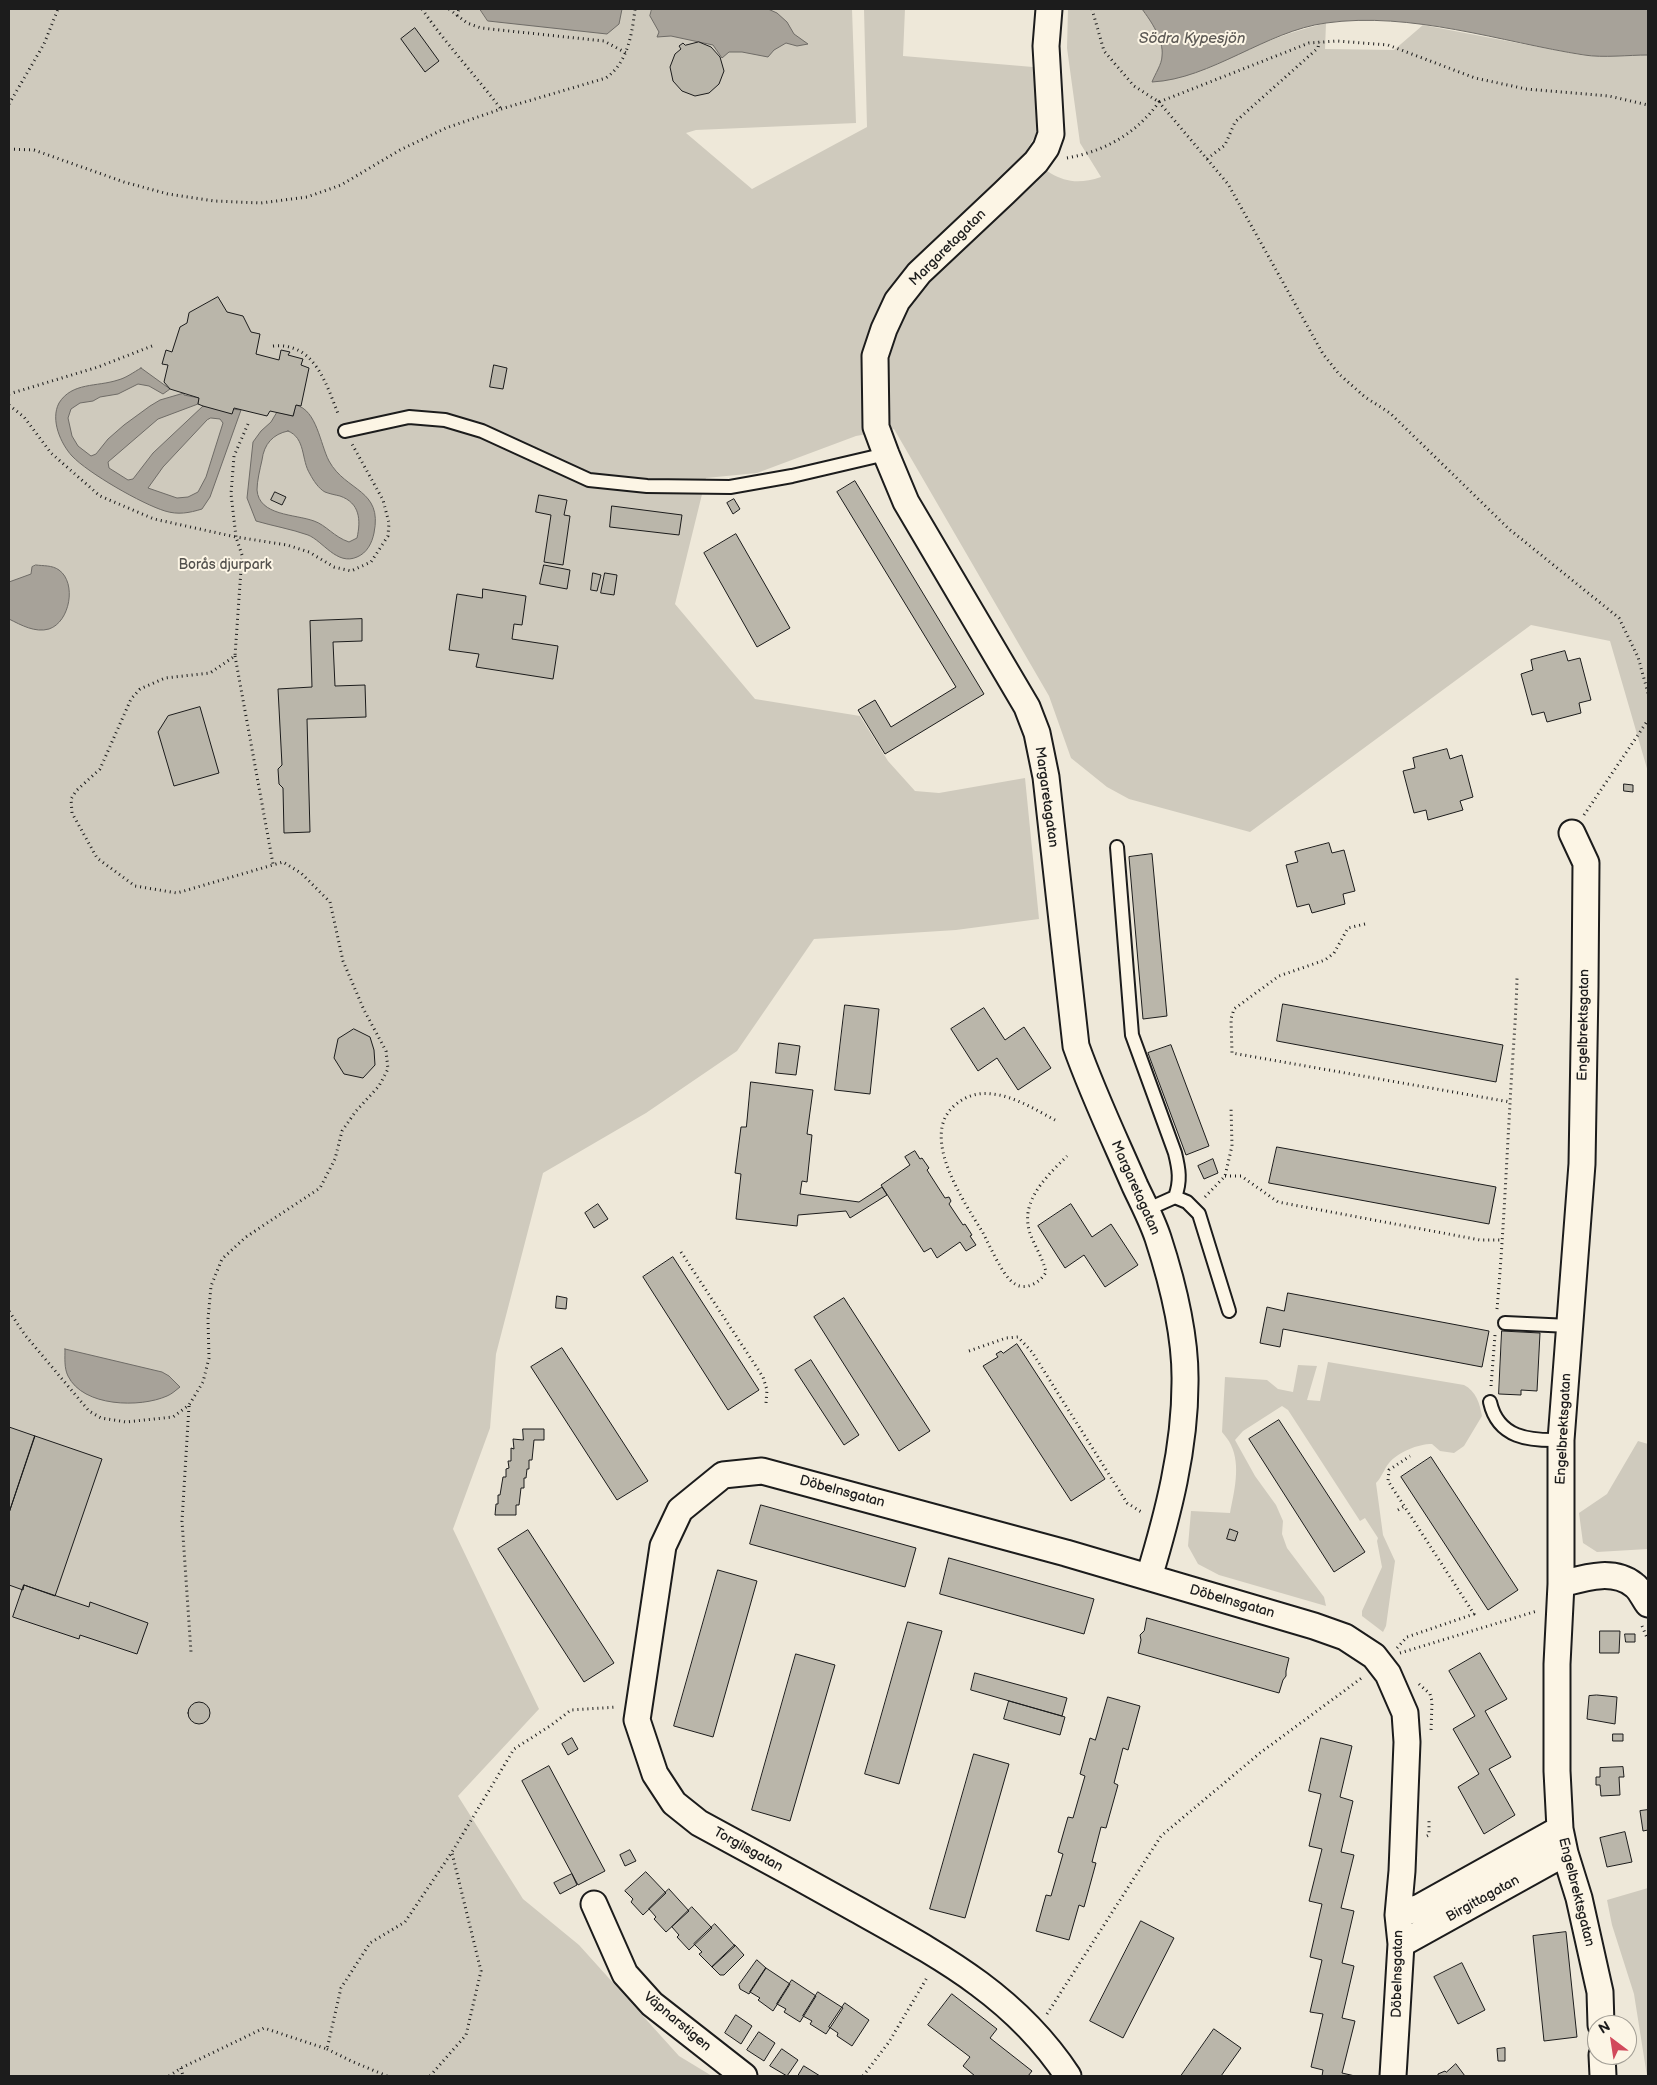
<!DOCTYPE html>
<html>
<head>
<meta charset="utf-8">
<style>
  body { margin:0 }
  #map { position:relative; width:1657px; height:2085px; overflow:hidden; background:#eee8d9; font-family:"Balsamiq Sans",sans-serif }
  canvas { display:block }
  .frame { position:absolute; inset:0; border:10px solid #1c1c1c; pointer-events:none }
  .north { position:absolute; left:1587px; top:2015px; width:50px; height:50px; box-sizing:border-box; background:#fcf5e5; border:1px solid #a29e95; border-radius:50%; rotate:329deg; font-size:14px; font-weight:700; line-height:20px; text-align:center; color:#1c1c1c }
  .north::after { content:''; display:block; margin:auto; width:18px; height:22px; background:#d1495b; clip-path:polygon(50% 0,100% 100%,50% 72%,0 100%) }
</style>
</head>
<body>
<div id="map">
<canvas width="1657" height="2085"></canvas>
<div class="frame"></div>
<div class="north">N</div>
</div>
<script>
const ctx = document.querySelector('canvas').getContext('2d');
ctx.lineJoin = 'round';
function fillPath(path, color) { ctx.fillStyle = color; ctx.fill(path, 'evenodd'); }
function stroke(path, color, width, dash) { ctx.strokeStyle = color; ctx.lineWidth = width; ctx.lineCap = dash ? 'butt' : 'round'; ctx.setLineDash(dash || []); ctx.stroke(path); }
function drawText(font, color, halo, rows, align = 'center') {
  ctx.font = font + ' "Balsamiq Sans",sans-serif'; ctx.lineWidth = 4; ctx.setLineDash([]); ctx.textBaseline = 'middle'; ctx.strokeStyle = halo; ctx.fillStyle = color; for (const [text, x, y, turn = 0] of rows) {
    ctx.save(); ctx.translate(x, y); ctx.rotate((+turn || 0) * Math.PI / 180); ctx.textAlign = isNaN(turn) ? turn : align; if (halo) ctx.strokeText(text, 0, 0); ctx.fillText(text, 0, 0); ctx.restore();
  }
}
const green = new Path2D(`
  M9 9H852L856 123 696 130 686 133 752 189 867 127 864 9H905L903 56 1033 67 1039 113 1036 134 1024 155C1051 174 1066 189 1101 177L1080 143 1067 48 1068 9H1142C1151 21 1164 40 1162 56 1162 64 1155 74 1152 82 1188 80 1221 61 1253 47 1277 37 1301 29 1326 23L1325 49 1394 50 1423 25 1586 56 1648 55V772L1610 641 1531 625 1250 832 1129 799 1107 787 1071 758 1049 696 894 429 856 436 757 473 706 478 675 604 755 699 860 716 888 761 915 791 939 793 1025 778 1039 919 956 930 814 939 737 1051 646 1113 543 1173 496 1354 490 1428 453 1529 539 1709 458 1796 523 1899 579 1945 679 2056 712 2076H9Z
  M1328 1362 1464 1385C1476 1391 1480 1404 1482 1416L1464 1446 1454 1453 1440 1451 1432 1444C1418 1444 1398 1452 1389 1463 1384 1469 1382 1477 1376 1483L1383 1535 1395 1561 1386 1626 1383 1632 1362 1616V1611L1382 1567 1377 1541 1378 1538 1365 1518 1360 1521 1288 1410 1282 1406 1243 1431 1235 1440 1255 1476 1276 1505 1283 1521 1282 1534 1287 1548 1324 1597 1326 1606 1219 1575 1198 1564 1188 1546 1191 1511 1230 1513C1234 1492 1241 1466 1231 1445 1229 1440 1225 1436 1222 1432L1225 1377 1267 1380 1278 1389 1293 1392 1298 1365 1317 1366 1307 1400 1320 1401Z
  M1638 1441 1648 1444V1549L1597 1552 1583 1543 1579 1513 1607 1494Z
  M1648 1888V2076H1647L1634 1994 1612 1925 1607 1900Z`);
const water = new Path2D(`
  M480 9H622L619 24 607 34 488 21Z
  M652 9H768L777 13 787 22 794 34 808 44 797 46 786 43 774 50 768 57 742 52H729L722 58 713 45 671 36 657 37 659 32 650 16Z
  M1142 9H1648V55C1628 55 1604 58 1584 55 1501 42 1411 11 1326 23 1266 31 1211 79 1152 82 1155 74 1162 64 1162 56 1164 40 1151 21 1142 9Z
  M141 368 170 389 163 394 149 386 138 384 118 394 100 397 93 401 80 403 71 409 68 418 72 436 78 446 91 456 96 454 108 439 124 425 150 406 160 400 184 393V395L199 398 198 404 158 419 108 462 109 468 128 480 133 479 153 453 203 406 241 410 210 497 202 509C189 513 178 515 165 511 142 504 88 473 72 456 61 444 50 420 59 403 72 382 97 387 118 380 126 378 134 372 141 368ZM211 418 220 419 223 423 206 477 198 492 188 497 177 498 148 488 163 467 207 420Z
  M296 405C317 410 320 444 329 461 346 492 383 489 374 533 372 543 367 553 357 557 337 566 323 541 308 535 291 529 273 526 256 521L247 498 253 442 261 431 271 422 277 412 293 416ZM288 431C306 438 301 460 310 474 313 480 319 489 325 492 330 494 336 495 340 496 360 503 361 520 357 538L349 542C334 537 326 525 314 521 295 514 259 516 257 490 257 481 260 469 262 460 264 444 273 434 288 431Z
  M36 565C43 566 52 565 59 570 77 583 70 622 49 629 35 633 21 625 9 619V582L31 574 32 567Z
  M65 1349 162 1372 169 1376 180 1387C176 1390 172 1394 167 1396 140 1408 83 1407 68 1376 64 1368 65 1358 65 1349Z`);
const building = new Path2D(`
  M415 28 439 61 425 72 401 39Z
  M699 42 711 47 720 57 724 71 719 84 709 93 695 96 682 91 673 81 670 67 675 54 681 49 679 46 683 43 685 45Z
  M218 297 227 312 243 316 251 332 260 334 256 354 279 360 281 350 290 352 288 355 303 359 301 365 309 368 301 406 296 405 293 416 270 411 267 416 234 408 232 414 203 406 198 404 199 398 170 389 164 382 168 365 162 364 166 350 172 352 180 327 187 323 189 313Z
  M494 365 507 368 503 389 490 387Z
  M855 481 984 694 885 754 858 710 875 700 891 727 956 687 837 492Z
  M275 492 286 497 282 505 271 500Z
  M539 495 567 500 564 515 570 516 563 565 544 562 551 515 536 512Z
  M734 499 740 509 733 514 727 503Z
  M612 506 682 515 679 535 610 527Z
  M736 534 790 628 757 647 704 553Z
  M544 565 570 570 567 589 540 584Z
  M593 573 601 575 597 591 591 590Z
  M605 573 617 575 614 595 601 593Z
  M483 589 526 596 522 625 514 624 512 639 558 646 553 679 476 667 479 654 449 650 457 594 482 598Z
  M362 619V641L333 642 335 686 365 685 366 717 307 719 310 832 284 833 283 788 279 784 278 769 282 765 278 689 312 687 310 621Z
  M1565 651 1568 661 1580 658 1591 700 1579 703 1581 713 1547 722 1544 712 1532 715 1521 674 1533 670 1531 660Z
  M200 707 219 773 174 786 158 732 168 716Z
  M1447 749 1450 759 1462 755 1473 797 1460 801 1463 810 1428 820 1426 810 1414 813 1403 771 1415 768 1413 758Z
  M1624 784 1633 785V792L1624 791Z
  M1329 843 1332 853 1344 850 1355 891 1343 894 1345 904 1312 913 1309 904 1297 907 1286 865 1298 862 1295 852Z
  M1152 854 1167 1016 1143 1019 1129 857Z
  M1283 1004 1503 1045 1496 1082 1277 1041Z
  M845 1005 879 1009 870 1094 835 1090Z
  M984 1008 1005 1040 1024 1027 1051 1068 1018 1090 997 1058 978 1071 951 1029Z
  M354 1029 370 1037 374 1050 375 1065 363 1078 344 1074 334 1058 338 1039Z
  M779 1043 800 1046 796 1075 776 1073Z
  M1171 1045 1209 1146 1186 1155 1148 1053Z
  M751 1082 813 1090 807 1134 812 1135 807 1182 802 1181 800 1194 859 1202 882 1187 887 1195 850 1218 846 1211 798 1215 797 1226 736 1219 741 1174 735 1173 741 1127H746Z
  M1277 1147 1496 1187 1489 1224 1269 1183Z
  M915 1151 920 1159 922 1158 929 1168 927 1170 945 1198 949 1197 951 1201 949 1204 963 1225 965 1224 972 1235 970 1236 976 1245 966 1251 960 1242 937 1258 931 1248 924 1252 881 1185 910 1165 905 1157Z
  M1213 1159 1218 1173 1204 1179 1198 1166Z
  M598 1204 608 1219 594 1228 585 1213Z
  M1071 1204 1092 1237 1111 1224 1138 1265 1105 1287 1084 1255 1065 1268 1038 1226Z
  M673 1257 759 1390 728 1410 643 1277Z
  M1288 1293 1489 1331 1482 1367 1283 1329 1280 1347 1260 1343 1267 1307 1284 1311Z
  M557 1296 567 1298 566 1309 556 1308Z
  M844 1298 930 1431 899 1451 814 1317Z
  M1502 1331 1540 1333 1537 1391 1521 1390V1395L1499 1394Z
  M1017 1344 1105 1479 1071 1501 983 1366 998 1357 996 1354 1001 1351 1003 1353Z
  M562 1348 648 1481 617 1500 531 1367Z
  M811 1360 859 1435 844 1445 795 1370Z
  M1279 1420 1365 1552 1334 1572 1249 1439Z
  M9 1427 35 1436 9 1513Z
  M523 1429H544V1440H534L532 1460H529V1469H527L526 1478H524V1488H521L519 1505H516V1515H495L496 1504H498V1495H500L503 1477H506V1469L509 1468 508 1461H511V1448L514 1449 513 1439 523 1440Z
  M35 1436 102 1459 55 1596 24 1585 23 1590 9 1585V1513Z
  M1431 1457 1518 1590 1488 1610 1401 1477Z
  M761 1505 916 1548 905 1587 750 1544Z
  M1230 1529 1238 1532 1235 1541 1227 1539Z
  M528 1530 614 1663 584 1682 498 1549Z
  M949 1558 1094 1599 1084 1634 940 1594Z
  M718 1570 757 1581 713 1737 674 1726Z
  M24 1585 89 1607 90 1602 148 1623 137 1654 80 1635 79 1639 13 1617Z
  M1147 1618 1289 1658 1286 1671V1676L1283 1680 1279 1693 1138 1653 1141 1640 1140 1635 1144 1631Z
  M908 1622 942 1631 899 1784 865 1774Z
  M1600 1631H1620L1619 1653H1600Z
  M1625 1634H1635V1642H1626Z
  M1480 1653 1507 1699 1485 1711 1511 1757 1489 1769 1515 1815 1484 1834 1458 1787 1479 1774 1453 1729 1475 1716 1449 1671Z
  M796 1654 835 1665 790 1821 752 1810Z
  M975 1673 1067 1698 1062 1716 971 1690Z
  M1597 1695 1617 1697 1615 1724 1587 1719 1589 1696Z
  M1108 1697 1140 1706 1128 1750 1123 1748 1114 1783 1118 1785 1106 1828 1101 1827 1092 1862 1096 1863 1084 1907 1079 1905 1069 1940 1036 1931 1046 1895 1051 1896 1063 1854 1058 1852 1068 1817 1073 1818 1085 1776 1080 1774 1090 1738 1095 1740Z
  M1009 1701 1065 1717 1060 1735 1004 1719Z
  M188 1713a11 11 0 1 1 22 0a11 11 0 1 1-22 0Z
  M1613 1734H1623V1741H1613Z
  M572 1738 578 1749 568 1755 562 1744Z
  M1321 1738 1352 1746 1340 1797 1353 1801 1341 1852 1354 1855 1341 1908 1354 1911 1342 1963 1354 1966 1342 2018 1355 2021 1342 2073 1355 2076H1322L1323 2070 1311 2067 1323 2014 1310 2012 1322 1960 1310 1957 1322 1904 1309 1901 1322 1849 1309 1846 1321 1794 1309 1791Z
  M974 1754 1009 1764 965 1918 930 1909Z
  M549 1766 605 1871 578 1885 522 1781Z
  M1623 1767 1624 1777H1619L1620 1795 1601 1796 1600 1785H1596V1777H1600V1768Z
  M1648 1810V1830L1643 1831 1640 1811Z
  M1625 1832 1632 1862 1607 1867 1600 1838Z
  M630 1850 636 1861 625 1866 620 1855Z
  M646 1872 666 1893 643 1915 631 1902 633 1899 625 1891Z
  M572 1874 577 1885 560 1894 554 1883Z
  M669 1889 689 1911 666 1932 654 1919 656 1917 649 1909Z
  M692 1907 712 1928 689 1950 677 1937 679 1935 672 1927Z
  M1141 1921 1174 1938 1123 2038 1090 2021Z
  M715 1924 735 1946 712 1967 699 1954 702 1952 694 1944Z
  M1566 1932 1577 2037 1544 2041 1533 1936Z
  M735 1945 744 1955 724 1975H720L712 1967Z
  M757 1960 766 1968 749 1994 740 1989 739 1985Z
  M1462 1963 1485 2010 1458 2024 1434 1977Z
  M766 1968 790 1984 773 2011 758 2000 760 1998 750 1992Z
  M792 1980 816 1996 800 2022 784 2012 786 2009 777 2004Z
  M818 1992 843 2008 826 2034 810 2024 812 2021 803 2016Z
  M952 1994 997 2029 990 2038 1032 2071 1028 2076H975L963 2066 970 2057 928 2025Z
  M845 2003 869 2020 852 2046 837 2036 838 2033 829 2027Z
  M736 2015 752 2026 741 2044 725 2033Z
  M1214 2029 1241 2048 1221 2076H1181Z
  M759 2032 775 2043 764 2061 747 2050Z
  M1505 2048V2061H1498L1497 2049Z
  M782 2049 798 2060 787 2076 770 2066Z
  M1456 2064 1465 2076H1438V2074L1445 2071 1446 2072Z
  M804 2066 820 2076H798Z`);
const path = new Path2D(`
  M422 9C446 44 475 75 501 109
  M449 9 467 23 481 28 604 41 626 53
  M1092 9 1104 51 1134 86 1159 102 1309 43 1337 41 1388 45 1475 78 1526 89 1609 96 1648 105
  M457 16 459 9
  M9 104 44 44 58 9
  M9 149 34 150 124 182 168 194 214 201 261 203 307 197 341 185 400 150 446 128 501 109 606 78C628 62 632 34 635 9
  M1067 158C1105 151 1136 134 1159 102L1228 184 1323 354 1339 374 1365 397 1390 413 1509 529 1619 618 1638 657 1648 693
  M1207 159 1225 145 1235 122 1318 48 1319 42
  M273 346C315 342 326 384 339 416
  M9 394 98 367 152 346
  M9 405 24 417 51 453 100 496 154 519 236 537 242 555 235 656 210 673 165 678 140 689 131 699 100 769 76 791 71 799 72 813 97 858 135 886 177 893 283 862 301 873 330 902 343 961 364 1010 386 1051 388 1069 379 1086 356 1111 342 1131 335 1159 320 1188 246 1237 222 1259 211 1286 208 1319 209 1358 203 1382 189 1405 173 1417 126 1422 101 1418 89 1411 25 1335 9 1311
  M248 424 234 456 231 494 236 537 287 545 309 552 334 567 351 571 371 562 388 536 389 523 383 500 352 444
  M235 656 273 864
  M1584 815 1648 720
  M1365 924 1348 928 1334 953 1325 960 1279 976 1234 1009 1231 1019 1232 1053 1510 1102
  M1055 1120C1036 1110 1014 1096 992 1094 978 1092 965 1096 954 1106 919 1137 965 1203 983 1233 990 1246 1003 1277 1015 1284 1026 1291 1041 1282 1046 1272 1043 1259 1036 1248 1031 1236 1018 1203 1045 1178 1067 1156
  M1225 1176H1241L1278 1202 1480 1240H1503
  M1205 1197 1225 1176 1232 1146 1231 1107
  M681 1252 763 1377 767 1390 766 1403
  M1497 1309C1503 1241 1506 1172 1510 1104 1512 1062 1516 1020 1517 978
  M969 1351 1006 1338 1018 1337 1032 1352 1127 1503 1143 1513
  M1491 1386 1495 1335
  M189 1406 182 1521 191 1652
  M1398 1510 1403 1507
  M1642 1626 1648 1640
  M1397 1648 1407 1637 1474 1614 1388 1481 1389 1470 1410 1456
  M1400 1653 1537 1611
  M1419 1684 1430 1694 1432 1701 1431 1732
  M1427 1836 1429 1835V1821
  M1047 2014 1161 1836 1260 1753 1363 1677
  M327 2049 351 2061 387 2076
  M181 2068 183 2076
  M169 2076 181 2068 264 2028 327 2049 341 1988 370 1943 405 1922 452 1852 514 1749 550 1726 571 1710 617 1707
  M430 2076 466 2035 481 1971 452 1853
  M863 2076 889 2042 928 1976`);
const service = new Path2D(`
  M345 431 409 417 445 420 482 431 589 480 647 486 730 487 792 476 886 454
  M1117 847 1132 1035 1175 1153C1179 1169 1181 1181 1175 1197L1146 1210
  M1175 1197 1187 1202 1199 1214 1229 1311
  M1505 1323 1570 1326
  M1490 1402C1498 1438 1529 1441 1561 1440`);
const minor = new Path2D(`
  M1049 9 1046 46 1051 134 1046 148 1036 162 1004 193 919 273 897 301 884 329 875 356 876 427 886 454 906 502 1027 707 1037 733 1046 777 1076 1046C1093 1094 1115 1140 1135 1186 1143 1203 1152 1220 1158 1238 1173 1284 1186 1335 1185 1383 1185 1449 1168 1514 1149 1577
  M1572 833 1586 863 1585 987 1582 1164 1561 1440V1584L1557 1664V1771L1560 1829 1565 1853 1579 1898 1600 1992 1601 2025
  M1561 1584C1584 1578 1613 1568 1634 1585 1640 1589 1644 1599 1648 1604
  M594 1904 625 1974 652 2004 744 2076
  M1398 1915 1420 1907 1560 1829
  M1401 1944 1565 1853
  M1602 2055 1603 2076
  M1068 2076C1014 1994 938 1955 856 1909 804 1880 751 1851 699 1823L674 1803 655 1774 637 1720 663 1546 680 1510 723 1475 762 1471 1066 1553 1314 1626 1345 1637 1374 1656 1388 1674 1405 1713 1407 1742 1402 1871 1398 1915 1401 1944 1393 2076`);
const streetNames = [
  ["Margaretagatan",948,248,-45],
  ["Margaretagatan",1046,797,82],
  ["Engelbrektsgatan",1584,1025,-89],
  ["Margaretagatan",1135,1188,66],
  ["Engelbrektsgatan",1564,1429,-87],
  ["Döbelnsgatan",842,1492,15],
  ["Döbelnsgatan",1232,1602,16],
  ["Torgilsgatan",748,1850,29],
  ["Engelbrektsgatan",1576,1892,76],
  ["Birgittagatan",1483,1899,-29],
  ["Döbelnsgatan",1398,1974,-89],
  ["Väpnarstigen",677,2022,40]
];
const parkNames = [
  ["Borås djurpark",225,565]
];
const waterNames = [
  ["Södra Kypesjön",1192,39]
];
fillPath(green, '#cfcabd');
fillPath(water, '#a7a299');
stroke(water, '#6f6c67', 1);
fillPath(building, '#bab6aa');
stroke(building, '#1c1c1c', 1);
stroke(service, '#1c1c1c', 16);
stroke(minor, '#1c1c1c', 29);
stroke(path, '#1c1c1c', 3, [1, 4]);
stroke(service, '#fcf5e5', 12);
stroke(minor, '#fcf5e5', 25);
drawText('14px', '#1c1c1c', '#fcf5e5', streetNames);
drawText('14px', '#52504c', '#fcf5e5', parkNames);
drawText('italic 15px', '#5b5854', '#fcf5e5', waterNames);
</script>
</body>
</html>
